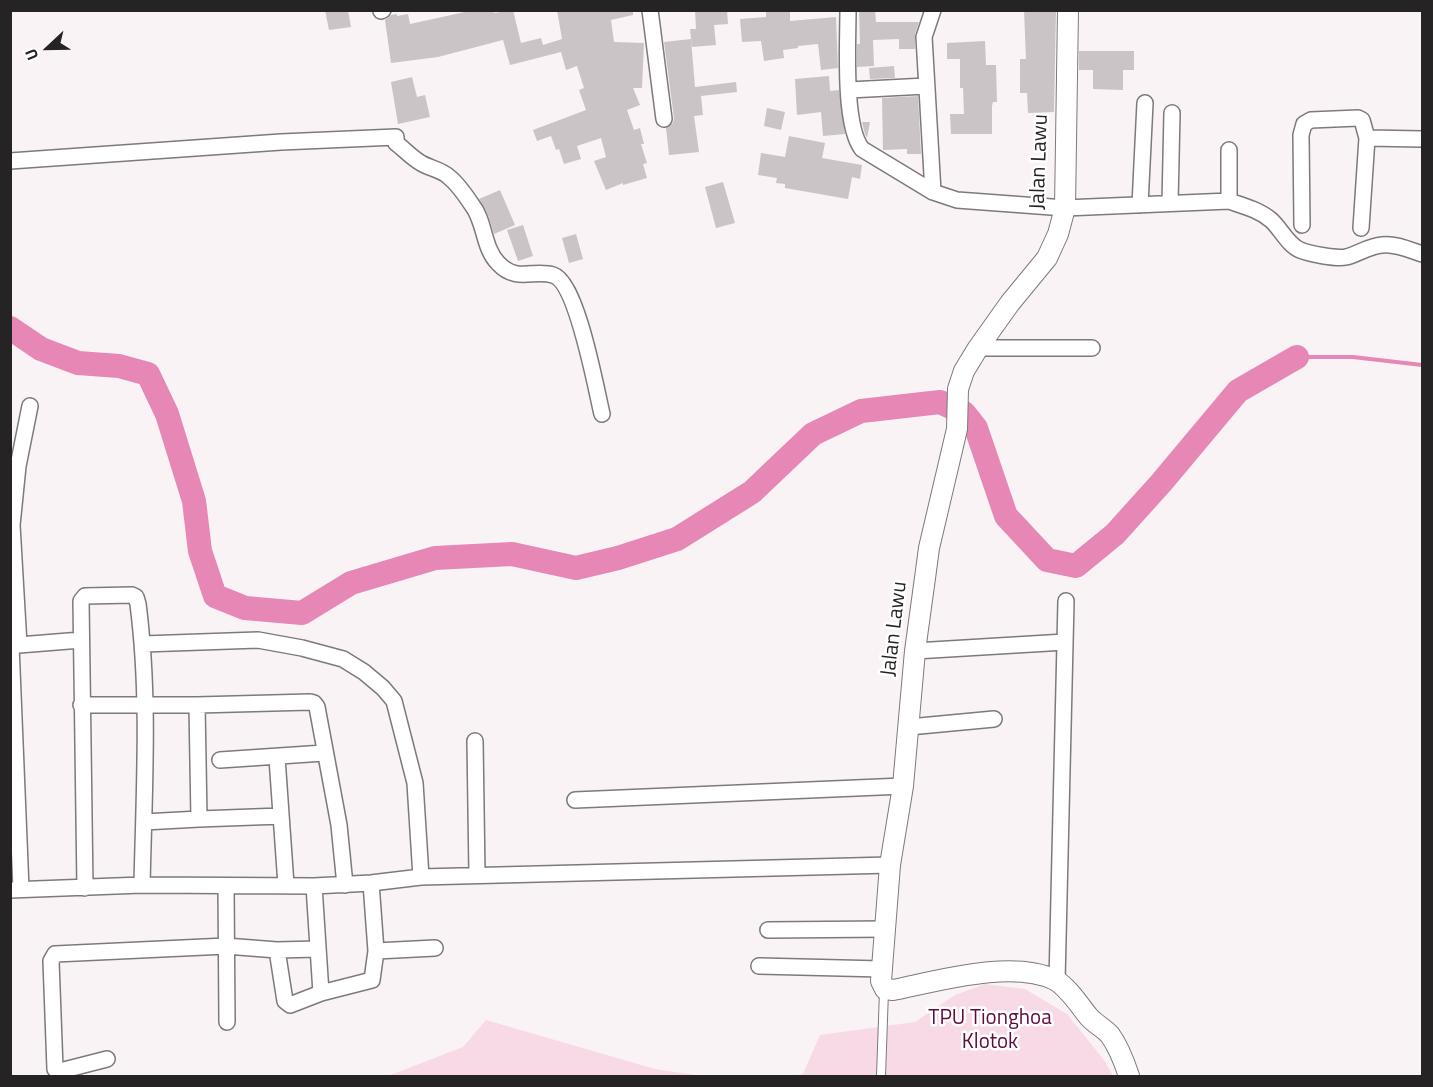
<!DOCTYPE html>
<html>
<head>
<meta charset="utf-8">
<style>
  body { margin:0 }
  #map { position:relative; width:1433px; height:1087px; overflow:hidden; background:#f9f3f5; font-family:"Titillium Web",sans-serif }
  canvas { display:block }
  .frame { position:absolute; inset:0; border:12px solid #252324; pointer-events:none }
  .north { position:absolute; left:18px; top:18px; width:60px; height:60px; -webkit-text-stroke:4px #fff; paint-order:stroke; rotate:248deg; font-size:16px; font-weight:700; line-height:24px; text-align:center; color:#252324 }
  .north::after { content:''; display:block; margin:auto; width:21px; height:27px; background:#252324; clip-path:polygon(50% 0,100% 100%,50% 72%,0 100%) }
</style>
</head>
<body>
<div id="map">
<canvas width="1433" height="1087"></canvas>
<div class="frame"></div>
<div class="north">U</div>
</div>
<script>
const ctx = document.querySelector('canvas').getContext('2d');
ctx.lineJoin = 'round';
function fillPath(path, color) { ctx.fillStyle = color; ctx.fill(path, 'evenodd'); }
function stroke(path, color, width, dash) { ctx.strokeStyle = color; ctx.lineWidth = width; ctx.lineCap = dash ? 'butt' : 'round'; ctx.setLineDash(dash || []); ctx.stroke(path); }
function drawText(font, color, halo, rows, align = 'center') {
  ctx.font = font + ' "Titillium Web",sans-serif'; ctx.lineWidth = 5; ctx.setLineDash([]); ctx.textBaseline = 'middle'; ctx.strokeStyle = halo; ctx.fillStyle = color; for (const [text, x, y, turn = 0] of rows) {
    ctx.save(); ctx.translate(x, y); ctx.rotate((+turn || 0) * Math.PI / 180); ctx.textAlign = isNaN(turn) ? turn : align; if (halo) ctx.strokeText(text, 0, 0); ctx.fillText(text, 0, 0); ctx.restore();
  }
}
const green = new Path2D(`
  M985 984 1025 989 1067 1014 1104 1060 1113 1076H792L803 1074 820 1035 915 1022 955 995Z
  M486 1020 655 1069 702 1076H388L463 1047Z`);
const stream = new Path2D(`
  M1297 357H1353L1422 365`);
const river = new Path2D(`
  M10 328 41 349 78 363 119 366 148 374 167 414 194 501 200 551 215 596 245 608 302 613 351 583 435 558 512 554 576 568 618 558 677 539 752 492 813 434 861 411 940 402 964 413 976 428 1006 516 1047 560 1076 566 1115 534 1161 483 1238 391 1297 357`);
const building = new Path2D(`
  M325 10H348L351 27 329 30Z
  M474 10H493L494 13 513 10 521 43 541 38 543 45 562 39 557 10H633V15L611 20 614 42 644 43 642 88H633L640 105 627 110 634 130 640 128 644 144H641L647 163 643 164 647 178 623 185V183L606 190 594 161 606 157 601 138 577 146 581 159 564 164 559 149 556 150 551 136 537 141 533 130 586 110 579 90 584 88 577 66 566 70 561 52 510 65 503 40 438 57 391 63 385 20 391 15 397 14V16L408 14 410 24Z
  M695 10H727L728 24 714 25 716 45 692 47 690 29H696Z
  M766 10H790V21L836 17 838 68 821 70 818 44 798 46V48L783 50 784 58 764 61 761 41 742 42 740 19 766 17Z
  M859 10H875L876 22H919L915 34V49H899V39L873 40 874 66 857 67V44H860Z
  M1024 10H1056L1054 112 1028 113 1027 93H1020V59H1026Z
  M691 39 695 87 736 82 737 92 701 96 703 115 694 116 699 152 669 155 666 128 673 123 674 118 664 42Z
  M985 41 986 65H996L997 102H993L992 106V134H951L950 114H964L963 88H960V59H947V43Z
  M1079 51H1134V70H1123V90L1093 89V70H1079Z
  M894 66 895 78 870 79 869 68Z
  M829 76 830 91 839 90 845 134 823 136 821 112 797 115 795 79Z
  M412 77 417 97 425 95 430 117 398 124 391 82Z
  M918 96 921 154H907V149L883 150 882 98Z
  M767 108 785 112 781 130 764 126Z
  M862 122H870L867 138 865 134Z
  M789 136 825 143 822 158 862 165 860 179 852 177 848 199 785 188V184L776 183 777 178 758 175 761 153 785 157Z
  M723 182 735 223 716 228 705 187Z
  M500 190 515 225 494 234 488 215 479 199Z
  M523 225 533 256 518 261 507 230Z
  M576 234 583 259 569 263 562 238Z`);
const service = new Path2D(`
  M881 1076 884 991`);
const minor = new Path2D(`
  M650 10 664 119
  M848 10C848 43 843 125 862 149L933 192 957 200 1065 208 1229 201V150
  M381 11 383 10
  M849 90 926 86
  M1367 138 1422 139
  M10 161 281 142 396 137V143C404 149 412 158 421 163 429 168 442 170 449 177 458 184 466 196 472 205 485 221 483 248 498 263 516 283 534 269 553 275 577 282 596 389 602 414
  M933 192 924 37 933 10
  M1229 201C1244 206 1259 210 1271 220 1281 229 1288 245 1300 250 1310 254 1336 259 1346 257 1358 254 1369 246 1382 245 1395 243 1410 250 1422 254
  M1170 203 1172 113
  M1140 205 1145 103
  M1302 225 1301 135 1304 124 1311 120 1358 118 1362 120 1367 138 1361 228
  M978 348H1092
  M10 465 18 466 12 525 19 645H11L21 889
  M18 466 30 406
  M143 644 258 640 302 648 343 659 364 672 383 688 394 701 415 783 421 877
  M19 645 81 640
  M915 651 1065 642
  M81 705H197L310 702 314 703 317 707 339 825 345 885
  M909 727 994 719
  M475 741 477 875
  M277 758 286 885
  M220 760 324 753
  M575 800 903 786
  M199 819 281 816
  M144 822 199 819 197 705
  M226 886 227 1022
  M314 886 321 993
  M85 888 81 601 85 596 132 595 136 597 138 604C150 697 144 791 142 885
  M10 890 142 885 314 886 371 883 421 877 890 865
  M768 930 886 929
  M277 950 285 1001 290 1005 321 993 372 980 376 951 371 883
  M376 951 435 948
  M759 966 882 969
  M1057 981 1066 601
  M107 1059 60 1071 55 1069 51 961 55 954 226 946 277 950 318 949`);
const tertiary = new Path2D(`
  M1068 10 1065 208 1058 234 1047 258 1010 303 978 348 964 371 958 389 957 429 929 548 925 578 915 651 903 786 890 865 881 981 885 989 893 990C938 981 1013 959 1055 980 1069 988 1079 1005 1089 1017 1095 1024 1104 1028 1110 1035 1118 1046 1125 1064 1129 1076`);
const streetNames = [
  ["Jalan Lawu",1040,162,-88],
  ["Jalan Lawu",895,629,-83]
];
const parkNames = [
  ["TPU Tionghoa",990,1019],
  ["Klotok",990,1043]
];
fillPath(green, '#f8d9e6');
stroke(stream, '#e687b5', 4);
stroke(river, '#e687b5', 24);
fillPath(building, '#cac4c6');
stroke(service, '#7e797b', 10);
stroke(minor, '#7e797b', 18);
stroke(tertiary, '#7e797b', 22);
stroke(service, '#fff', 8);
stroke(minor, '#fff', 15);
stroke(tertiary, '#fff', 20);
drawText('21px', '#252324', '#fff', streetNames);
drawText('21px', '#600b3e', '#fff', parkNames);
</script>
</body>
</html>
